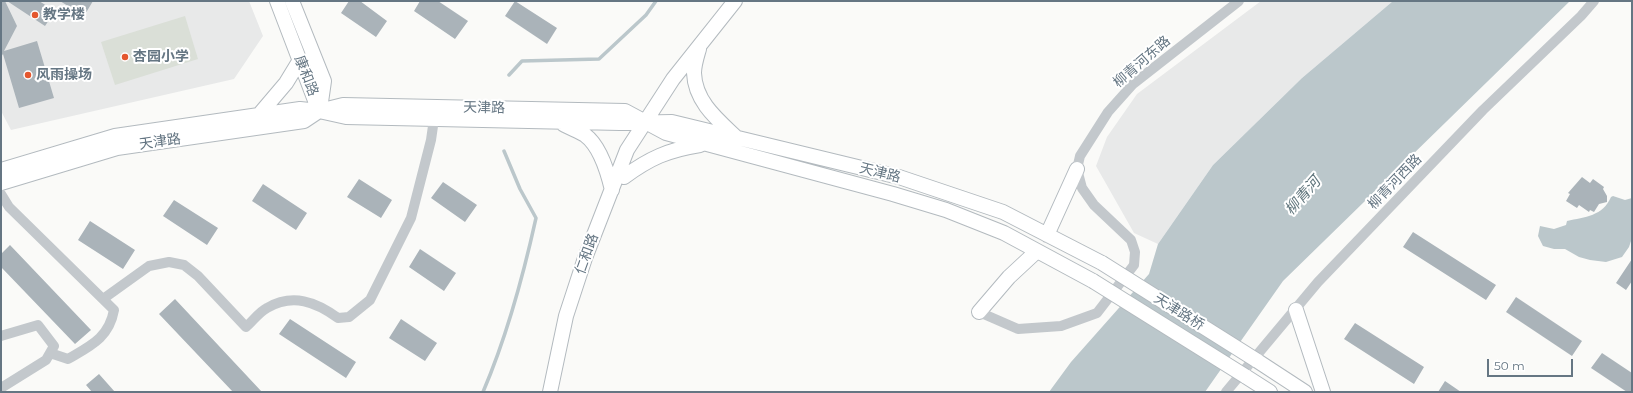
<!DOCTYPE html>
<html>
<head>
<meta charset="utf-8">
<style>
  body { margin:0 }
  #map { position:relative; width:1633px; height:393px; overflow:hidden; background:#fafaf8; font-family:Montserrat,sans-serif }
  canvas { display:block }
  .frame { position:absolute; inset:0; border:2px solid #657683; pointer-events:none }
  .scale { position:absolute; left:1487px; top:359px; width:86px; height:18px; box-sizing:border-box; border:2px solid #657683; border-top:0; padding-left:5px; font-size:12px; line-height:14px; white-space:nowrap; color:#657683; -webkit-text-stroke:3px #fff; paint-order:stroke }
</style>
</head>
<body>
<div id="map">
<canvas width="1633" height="393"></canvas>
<div class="frame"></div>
<div class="scale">50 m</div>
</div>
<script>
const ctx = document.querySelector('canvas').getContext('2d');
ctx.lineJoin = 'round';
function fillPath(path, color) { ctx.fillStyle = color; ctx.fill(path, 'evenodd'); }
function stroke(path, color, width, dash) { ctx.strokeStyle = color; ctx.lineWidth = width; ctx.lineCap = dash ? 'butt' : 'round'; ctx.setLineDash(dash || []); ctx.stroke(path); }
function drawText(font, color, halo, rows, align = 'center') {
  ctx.font = font + ' Montserrat,"Noto Sans SC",sans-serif'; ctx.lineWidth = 4; ctx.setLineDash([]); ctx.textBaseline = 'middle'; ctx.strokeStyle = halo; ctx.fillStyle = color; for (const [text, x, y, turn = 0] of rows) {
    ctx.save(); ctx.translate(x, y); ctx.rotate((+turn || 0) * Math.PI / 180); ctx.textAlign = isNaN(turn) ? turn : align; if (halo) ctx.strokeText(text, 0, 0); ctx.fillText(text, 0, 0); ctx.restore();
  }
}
const built = new Path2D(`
  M1 1H249L263 36 234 79 11 130 1 111Z
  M1261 1H1393L1302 78 1213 165 1158 244 1134 233 1096 166 1107 137 1137 94Z`);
const green = new Path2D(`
  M185 16 198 59 115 85 101 42Z`);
const water = new Path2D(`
  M1393 1H1570L1283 281 1205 392H1049L1071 362 1149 274 1158 244 1213 165 1302 78Z
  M1613 196 1625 200 1632 198V238L1629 247 1622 257 1606 262 1590 260 1579 257 1565 249H1554L1543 246 1538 236 1540 226 1554 229 1566 225 1567 221C1585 217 1603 216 1611 197Z`);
const stream = new Path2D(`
  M509 75 522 61 599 59 646 15 656 1
  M483 392C507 336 523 277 536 218L520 189 504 151`);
const building = new Path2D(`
  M1 1H5L17 26 4 51 37 41 54 98 19 108 3 54 1 57Z
  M7 1H39L55 11 45 26Z
  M60 1H93L84 16Z
  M349 1H360L387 21 376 37 341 13Z
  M420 1H438L468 21 455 39 414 11Z
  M515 1 557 28 547 44 505 16Z
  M1582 177 1590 183 1593 179 1604 187 1603 189 1607 196V202L1599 204 1594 212 1590 210 1589 212 1579 205 1577 208 1566 201 1570 194 1568 193Z
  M359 179 392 200 381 218 347 197Z
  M443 182 477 205 465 222 431 198Z
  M263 184 307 213 296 230 252 201Z
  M174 200 218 228 207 245 163 216Z
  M90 221 135 250 123 269 78 240Z
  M1413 232 1496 285 1486 300 1403 247Z
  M10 245 91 330 75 344 1 267V254Z
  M420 249 456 273 444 291 409 267Z
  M1632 259V281L1626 290 1616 283Z
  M1516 297 1582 341 1572 356 1506 312Z
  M175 299 262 392H233L159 314Z
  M290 319 356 362 346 378 279 334Z
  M401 319 437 343 425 361 389 338Z
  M1355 323 1424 367 1414 384 1344 339Z
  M1602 353 1632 373V392H1627L1591 368Z
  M99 374 115 392H92L86 385Z
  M1445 381 1461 392H1438Z`);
const street = new Path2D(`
  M1 194 9 207 114 310C109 338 90 346 68 359L50 353
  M103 299 149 266 169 262 184 265 198 276 246 327C253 321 259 312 267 308 293 293 316 302 338 318L349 317 370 300 411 218 431 140 434 119
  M979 312 1018 329 1061 326 1097 313 1134 265 1135 252 1131 240 1094 205 1082 188 1077 169 1080 156 1108 112 1133 84 1239 1
  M1 336 38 325 54 346 46 360 1 388
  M1226 392 1318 282 1483 110 1581 16 1594 1`);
const secondary = new Path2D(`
  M277 1 319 111
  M292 1 324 81 320 109
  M699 49C697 56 694 65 694 73 695 102 718 120 737 138
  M258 116 286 83 300 60
  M563 124C570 128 578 131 585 135 600 146 608 173 612 190
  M1 170 115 136 300 109 319 111 346 117 620 123 672 122 899 177 1003 212 1102 263
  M624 177C650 158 668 150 700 145
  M1 183 117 148 304 121 319 111 343 105 625 111 666 133 893 194 946 210 1004 233 1093 281
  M1047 235 1077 169
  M1296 310 1323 392
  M979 312 1009 277 1037 251
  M1256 360 1305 392
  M1245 376 1270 392
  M550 392 566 316 585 258 627 150 673 79 735 1`);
const secondaryBridge = new Path2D(`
  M1102 263 1256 360
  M1093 281 1245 376`);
const markers = [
  [35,15,4,"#e4572e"],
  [125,57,4,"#e4572e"],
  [28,75,4,"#e4572e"]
];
const poiNames = [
  ["教学楼",43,15],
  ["杏园小学",133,57],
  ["风雨操场",36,75]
];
const streetNames = [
  ["柳青河东路",1142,62,-41],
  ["康和路",306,76,69],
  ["天津路",484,108,1],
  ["天津路",160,142,-8],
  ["天津路",880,173,14],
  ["柳青河西路",1395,182,-46],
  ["仁和路",587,254,-70],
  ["天津路桥",1179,312,32]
];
const waterNames = [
  ["柳青河",1303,196,-49]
];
fillPath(built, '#e8e9e9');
fillPath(green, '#dadfd7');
fillPath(water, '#bbc7cb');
stroke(stream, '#bbc7cb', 3.5);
fillPath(building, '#aab3b9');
stroke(secondary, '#b3babf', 16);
stroke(street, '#c3c8cc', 10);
stroke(secondary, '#fff', 14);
stroke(secondaryBridge, '#b3babf', 16, []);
stroke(secondaryBridge, '#fff', 14);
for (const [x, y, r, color] of markers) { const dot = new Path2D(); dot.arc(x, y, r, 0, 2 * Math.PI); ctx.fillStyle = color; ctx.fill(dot); stroke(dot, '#fff', 1.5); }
drawText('bold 14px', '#657683', '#fff', poiNames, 'left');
drawText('14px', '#657683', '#fff', streetNames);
drawText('italic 15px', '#60757c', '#fff', waterNames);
</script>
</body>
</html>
